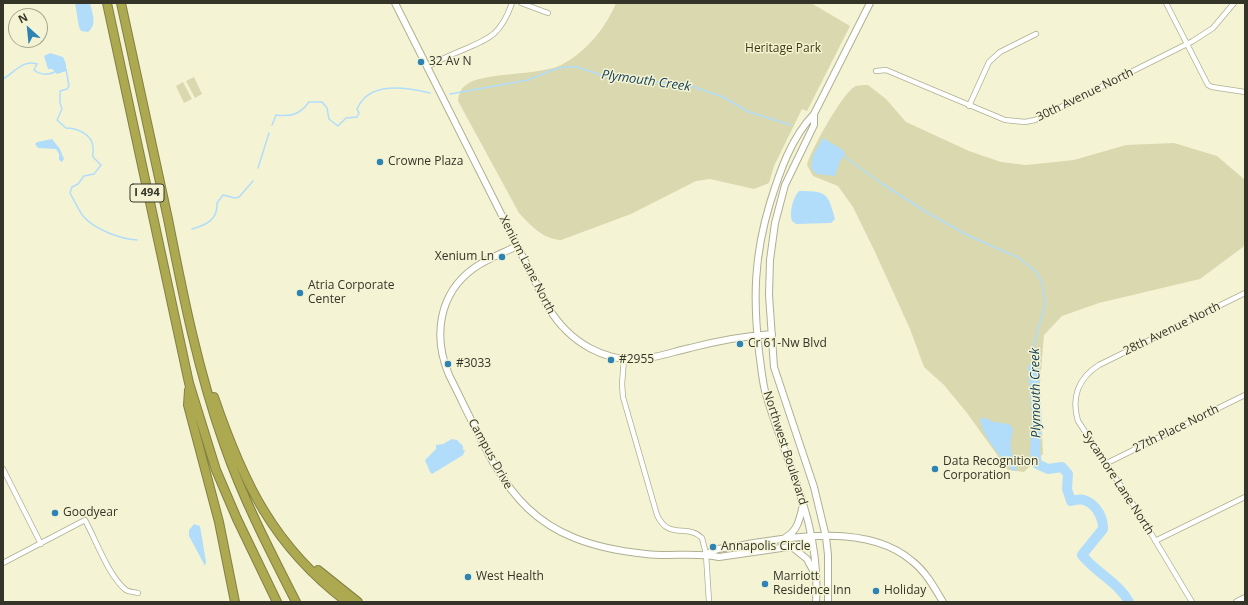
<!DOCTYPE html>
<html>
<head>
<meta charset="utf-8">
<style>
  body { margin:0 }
  #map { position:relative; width:1248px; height:605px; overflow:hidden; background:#f4f4d5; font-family:"Open Sans",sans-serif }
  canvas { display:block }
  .frame { position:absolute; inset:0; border:4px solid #343428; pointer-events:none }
  .north { position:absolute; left:8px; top:8px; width:40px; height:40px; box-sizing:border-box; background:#f4f4d5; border:1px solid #a7a790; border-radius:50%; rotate:333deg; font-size:11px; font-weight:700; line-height:16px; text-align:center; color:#343428 }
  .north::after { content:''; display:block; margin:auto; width:14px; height:18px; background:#2d83b3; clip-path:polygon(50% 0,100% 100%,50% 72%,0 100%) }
</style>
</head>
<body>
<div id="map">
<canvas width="1248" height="605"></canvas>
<div class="frame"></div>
<div class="north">N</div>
</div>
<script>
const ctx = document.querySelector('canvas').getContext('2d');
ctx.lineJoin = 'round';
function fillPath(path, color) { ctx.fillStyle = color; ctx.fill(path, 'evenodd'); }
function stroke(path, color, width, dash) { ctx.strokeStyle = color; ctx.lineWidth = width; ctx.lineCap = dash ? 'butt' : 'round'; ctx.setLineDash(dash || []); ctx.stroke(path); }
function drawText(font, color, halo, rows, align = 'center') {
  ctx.font = font + ' "Open Sans",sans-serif'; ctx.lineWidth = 3; ctx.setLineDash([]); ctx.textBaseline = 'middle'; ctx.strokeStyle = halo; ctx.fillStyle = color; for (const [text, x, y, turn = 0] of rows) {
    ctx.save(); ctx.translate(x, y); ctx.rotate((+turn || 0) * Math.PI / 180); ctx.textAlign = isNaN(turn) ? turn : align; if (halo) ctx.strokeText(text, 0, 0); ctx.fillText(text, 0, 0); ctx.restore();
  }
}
const green = new Path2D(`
  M616 3H811L850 26 807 111 802 109 774 166 769 183 754 189 710 179 696 181 631 214 561 240C543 239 531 226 519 213L458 101C459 94 460 89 466 85 481 72 538 76 561 65 585 53 606 28 616 3Z
  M194 77 202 94 195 98 186 81Z
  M183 82 192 99 184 103 176 86Z
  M868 85 886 99 906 122 969 151 1001 162 1026 165 1074 160 1126 145 1174 143 1217 156 1245 180V242L1243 247 1200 279 1099 303 1062 316 1044 335 1040 383 1043 454 1024 472 1008 470 967 413 944 385 924 367 910 329 875 252 853 207 838 186 813 176 807 165C810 152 844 90 856 86 859 85 864 85 868 85Z`);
const water = new Path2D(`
  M75 3H90C92 13 98 24 88 32L81 31 79 27Z
  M50 53 63 57 66 64V71L57 74 52 69H48L44 56Z
  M823 138 843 150 845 154 840 161 835 176 816 174 811 168 813 155Z
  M52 139 60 149 64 159 62 162 59 160V154L56 149 38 148 35 144 37 142Z
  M799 191C827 191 828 193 835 219L831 223 796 224 792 221C789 213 793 197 799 191Z
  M982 417 994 422 1009 424 1013 429C1012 437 1009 446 1012 454 1013 460 1016 464 1017 470L1013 471C1000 456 985 440 980 421Z
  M452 439 457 440 463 446V450H465L463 455 432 474 430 472 425 460 436 449V445L443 444Z
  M194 524 200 526 206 562 205 566 189 536V530Z`);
const stream = new Path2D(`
  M66 69 69 86 67 89 60 91V103L62 109 57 120 66 128C77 128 92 134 93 147 94 151 92 153 93 157L101 165 94 174 84 176 78 184 72 187 70 193C74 200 78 209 83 216 94 229 120 239 137 240
  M3 79C14 73 23 59 37 64L34 70C40 75 48 75 55 72
  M450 94 528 80 552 70 565 67H577L610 78 688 85 723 97 749 112 791 125
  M272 125 276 115C292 117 300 114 309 102H322L327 108 329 119 338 126 346 118 357 117 359 113 357 109C369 81 405 87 430 93
  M842 155 881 183 928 213 967 235 1019 258 1036 272 1042 282 1045 304 1033 348V368
  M258 168 269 133
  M192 229C206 225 218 220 217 203L223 195 235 198 239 197 253 181`);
const river = new Path2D(`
  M1033 368 1037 419 1035 451 1037 464 1048 469 1062 467 1068 474 1067 489 1071 501C1075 500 1081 499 1084 500 1097 504 1103 518 1103 529L1082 555C1095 572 1119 583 1129 602`);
const street = new Path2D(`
  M521 3 548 13
  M1166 3 1208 85 1212 87 1245 92
  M427 67C437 62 447 56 458 52 488 39 500 37 512 3
  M876 71 886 70 1005 120 1025 122 1035 120 1193 41 1213 28 1234 3
  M969 106 989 62 1000 52 1036 34
  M624 359 622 384 623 397 657 515C669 541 687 523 702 538L706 554 709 602
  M1107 463 1245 395
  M3 469 41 544
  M1155 541 1245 497
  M3 563 85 520C96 540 109 577 126 590 129 592 135 592 138 593
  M1192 602 1140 515 1078 421C1071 398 1078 378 1099 365L1245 293`);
const secondary = new Path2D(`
  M395 3 548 307C569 342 606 365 648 358 662 356 676 351 690 348 717 341 744 336 772 334
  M814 114V125L785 185 775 223 770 260 769 295 774 367 814 487 826 537 828 555V602
  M517 246C503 253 487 259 474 268 438 294 433 337 449 375 501 478 516 541 646 554 670 557 695 552 719 557L802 545 811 538
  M786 537C798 531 800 517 803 505
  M792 547 807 559 815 574
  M706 554 718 549C776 540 863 519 912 561 926 572 934 587 943 602
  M816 602C821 522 786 465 765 391 762 379 761 365 759 352 753 298 754 256 770 203 780 171 791 138 814 114L870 3
  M1237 602 1245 598`);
const highway = new Path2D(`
  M107 3 189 383 216 470 237 519 277 602
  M121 3C136 75 153 147 168 219 183 295 198 371 224 444 243 499 270 551 296 602
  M189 390 188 405 219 522 235 602
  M214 397C243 482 273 546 347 602
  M318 570 358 602`);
const markers = [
  [421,62,4,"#2d83b3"],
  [380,162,4,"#2d83b3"],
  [502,257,4,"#2d83b3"],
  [300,293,4,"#2d83b3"],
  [740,344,4,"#2d83b3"],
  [611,360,4,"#2d83b3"],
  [448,364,4,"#2d83b3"],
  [935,469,4,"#2d83b3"],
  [55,513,4,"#2d83b3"],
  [713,547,4,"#2d83b3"],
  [468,577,4,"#2d83b3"],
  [765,584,4,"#2d83b3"],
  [876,591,4,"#2d83b3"]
];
const shields = [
  [147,193,34]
];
const shieldNames = [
  ["I 494",147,193]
];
const parkNames = [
  ["Heritage Park",783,49]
];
const poiNames = [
  ["32 Av N",429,62],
  ["Crowne Plaza",388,162],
  ["Xenium Ln",494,257,"right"],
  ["Atria Corporate",308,286],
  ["Center",308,300],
  ["Cr 61-Nw Blvd",748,344],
  ["#2955",619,360],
  ["#3033",456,364],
  ["Data Recognition",943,462],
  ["Corporation",943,476],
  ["Goodyear",63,513],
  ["Annapolis Circle",721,547],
  ["West Health",476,577],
  ["Marriott",773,577],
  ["Residence Inn",773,591],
  ["Holiday",884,591]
];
const streetNames = [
  ["30th Avenue North",1085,95,-26],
  ["Xenium Lane North",527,265,63],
  ["28th Avenue North",1172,329,-26],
  ["27th Place North",1176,429,-26],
  ["Northwest Boulevard",785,448,72],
  ["Campus Drive",490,454,61],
  ["Sycamore Lane North",1118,483,57]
];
const waterNames = [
  ["Plymouth Creek",646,81,8],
  ["Plymouth Creek",1036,393,-91]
];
fillPath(green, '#d9d8af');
fillPath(water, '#b1ddfa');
stroke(stream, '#b1ddfa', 1.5);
stroke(river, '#b1ddfa', 10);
stroke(street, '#b0af92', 6);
stroke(secondary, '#b0af92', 8);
stroke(highway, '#838043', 10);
stroke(street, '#fff', 4.5);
stroke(secondary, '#fff', 6);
stroke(highway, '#ada951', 8);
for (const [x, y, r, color] of markers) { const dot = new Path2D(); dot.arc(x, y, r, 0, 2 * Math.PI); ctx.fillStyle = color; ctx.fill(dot); stroke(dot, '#f4f4d5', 1.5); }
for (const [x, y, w] of shields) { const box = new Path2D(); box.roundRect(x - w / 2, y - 9, w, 18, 3); ctx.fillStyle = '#f4f4d5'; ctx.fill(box); stroke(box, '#343428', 1); }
drawText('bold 11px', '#343428', null, shieldNames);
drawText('12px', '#3c3a0c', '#f4f4d5', parkNames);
drawText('12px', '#343428', '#f4f4d5', poiNames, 'left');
drawText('12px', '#343428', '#f4f4d5', streetNames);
drawText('italic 13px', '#16415a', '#f4f4d5', waterNames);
</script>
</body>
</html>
